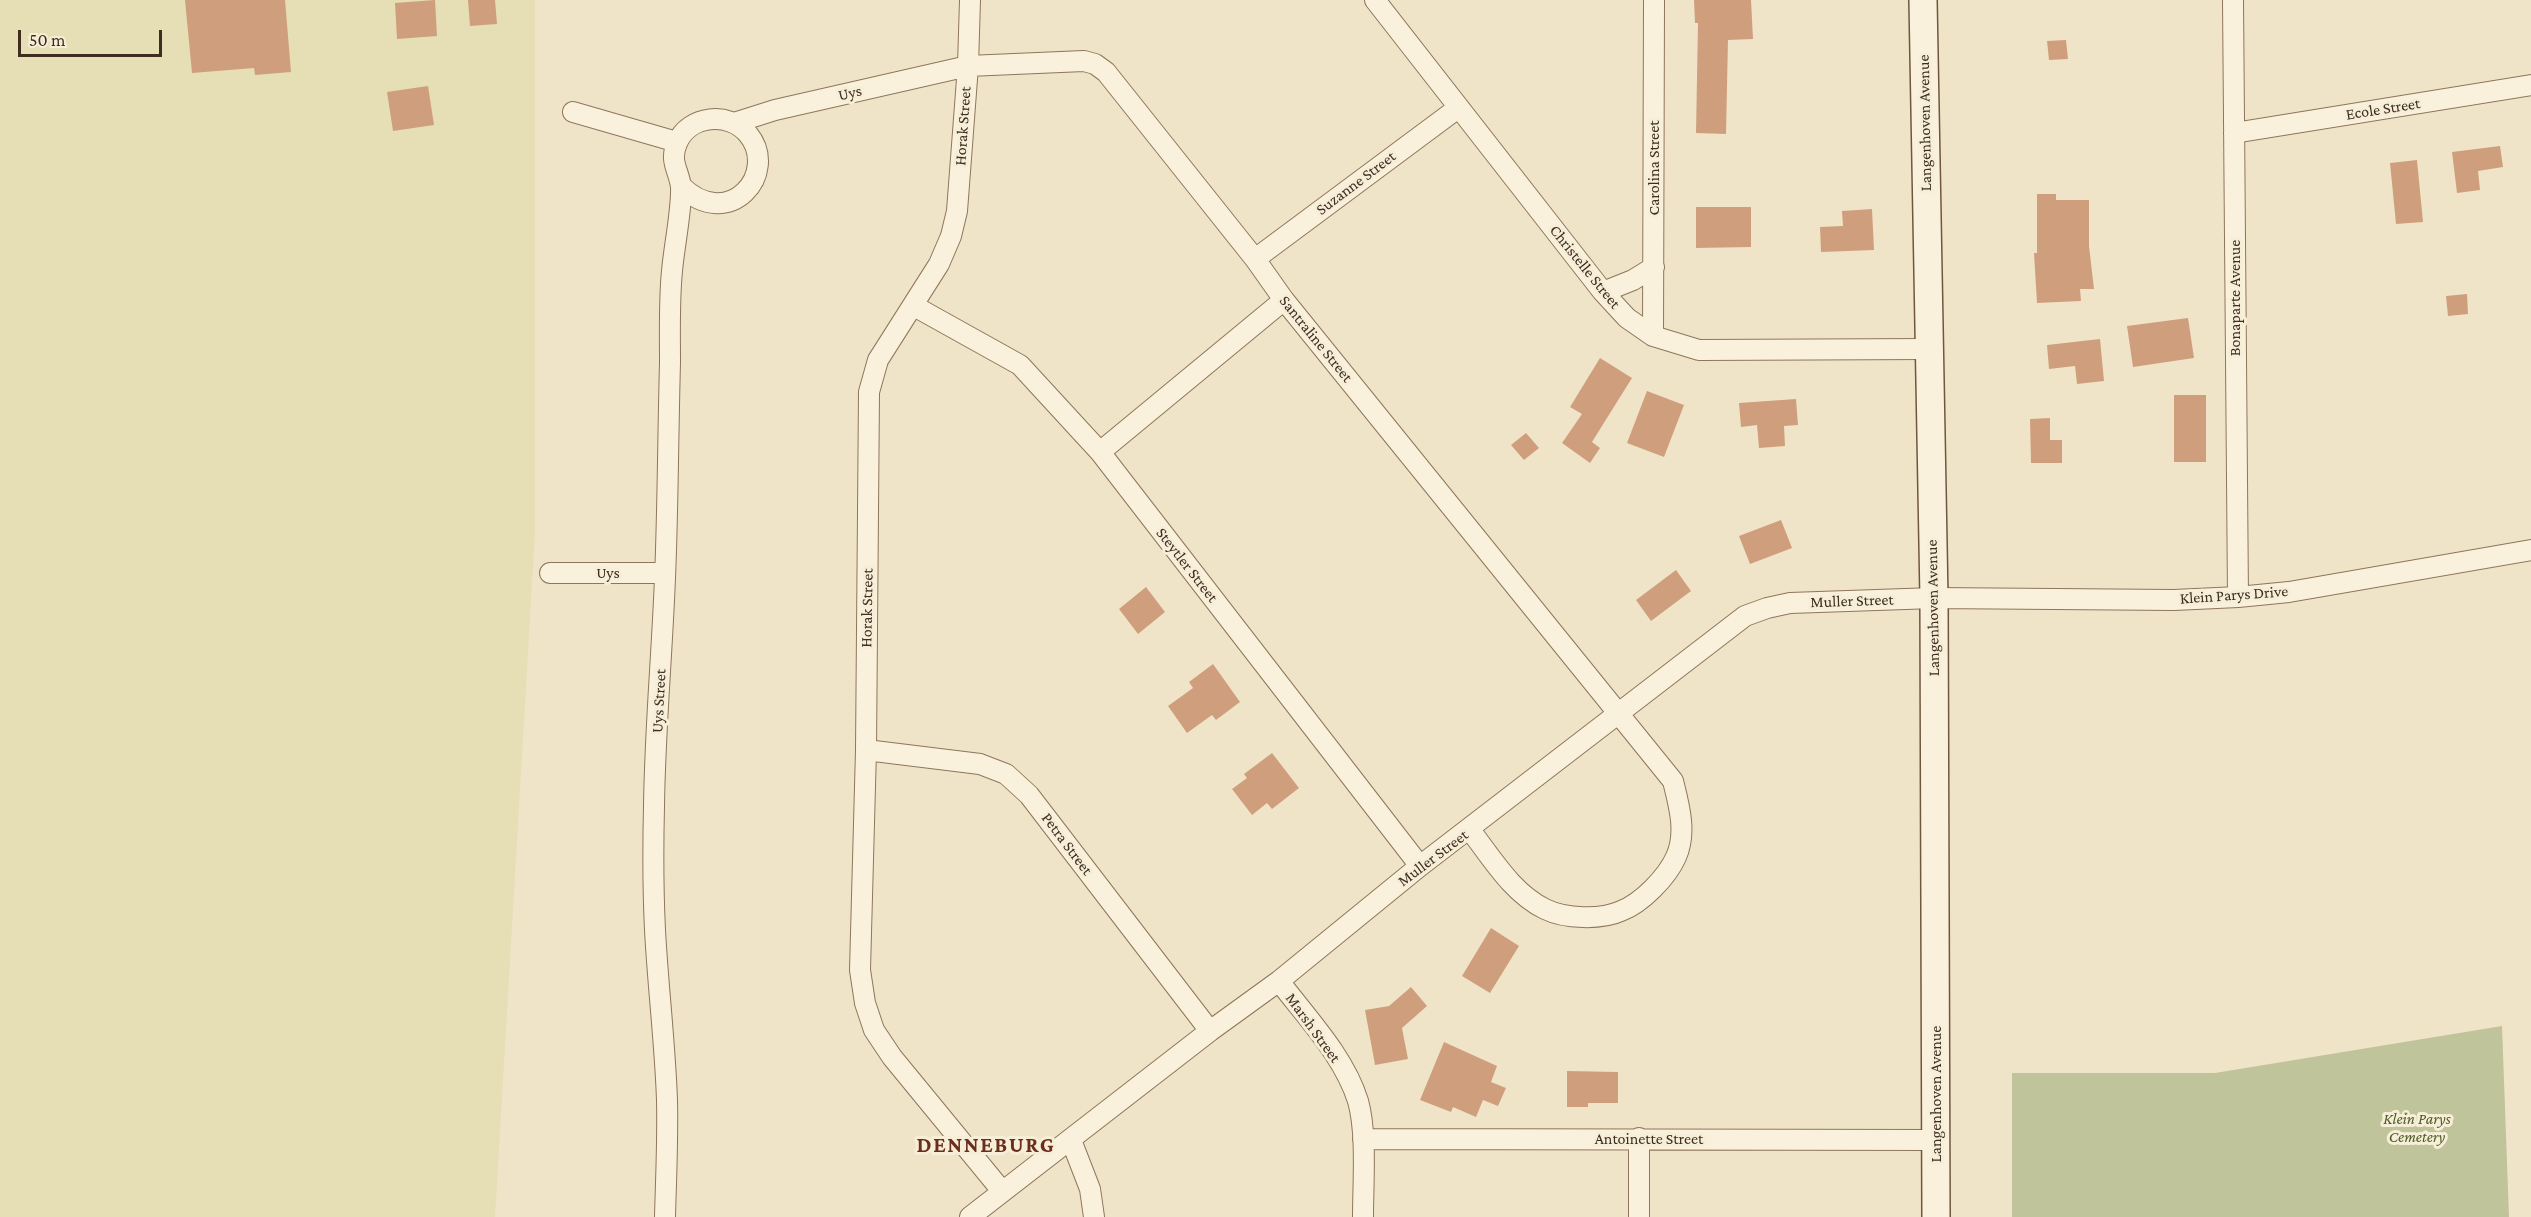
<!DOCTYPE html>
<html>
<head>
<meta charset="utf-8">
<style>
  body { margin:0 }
  #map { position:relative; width:2531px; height:1217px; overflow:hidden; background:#f0e4c8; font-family:"Crimson Pro",serif }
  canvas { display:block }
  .scale { position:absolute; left:18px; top:30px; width:144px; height:27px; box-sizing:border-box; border:3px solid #3d2e20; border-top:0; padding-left:8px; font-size:18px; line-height:21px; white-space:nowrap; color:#3d2e20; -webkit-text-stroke:4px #f7eed8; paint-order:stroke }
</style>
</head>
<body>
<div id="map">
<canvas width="2531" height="1217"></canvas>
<div class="scale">50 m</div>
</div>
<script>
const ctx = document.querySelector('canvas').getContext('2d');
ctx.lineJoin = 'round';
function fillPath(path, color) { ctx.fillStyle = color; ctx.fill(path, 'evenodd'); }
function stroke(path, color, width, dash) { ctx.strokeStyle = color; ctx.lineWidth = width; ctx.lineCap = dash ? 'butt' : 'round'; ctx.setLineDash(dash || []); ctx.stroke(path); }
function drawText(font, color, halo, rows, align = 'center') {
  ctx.font = font + ' "Crimson Pro",serif'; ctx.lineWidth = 6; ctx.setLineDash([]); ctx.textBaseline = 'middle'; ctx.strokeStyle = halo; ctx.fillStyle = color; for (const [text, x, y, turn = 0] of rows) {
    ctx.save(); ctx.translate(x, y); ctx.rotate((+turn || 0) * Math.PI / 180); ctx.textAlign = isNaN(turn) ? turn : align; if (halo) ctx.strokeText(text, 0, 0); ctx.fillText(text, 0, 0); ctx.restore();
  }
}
const farmland = new Path2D(`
  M0 0H535V532L495 1217H0Z`);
const cemetery = new Path2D(`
  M2502 1026 2509 1217H2012V1073H2215Z`);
const building = new Path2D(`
  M185 0H285L291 72 255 75 254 68 192 73Z
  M435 0 437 36 397 39 395 3Z
  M468 0H495L497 24 470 26Z
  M1694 0H1751L1753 39 1728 40 1726 134 1696 133 1698 23H1695Z
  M2066 40 2068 59 2049 60 2047 41Z
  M428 86 434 125 393 131 387 92Z
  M2500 146 2503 167 2478 171 2480 190 2457 193 2452 152Z
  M2417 160 2423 222 2396 224 2390 163Z
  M2037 194H2056V200H2089V246L2094 289H2080L2081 301 2037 303 2034 253H2037Z
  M1696 207H1751V247L1696 248Z
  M1872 209 1874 250 1821 252 1820 227 1843 226 1842 211Z
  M2467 294 2468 314 2448 316 2446 296Z
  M2188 318 2194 358 2133 367 2127 326Z
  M2100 339 2104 381 2077 384 2075 366 2049 369 2047 345Z
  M1600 358 1632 378 1592 442 1600 448 1590 463 1562 443 1582 414 1570 407Z
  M1647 391 1684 405 1664 457 1627 443Z
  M2174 395H2206V462H2174Z
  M1796 399 1798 425 1784 426 1785 446 1759 448 1757 425 1741 427 1739 403Z
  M2050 418V440H2062V463H2031L2030 419Z
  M1526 433 1539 448 1524 460 1511 445Z
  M1781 520 1792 548 1750 564 1739 536Z
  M1676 570 1691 591 1651 621 1636 600Z
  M1146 587 1165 612 1138 634 1119 609Z
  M1213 664 1240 702 1216 720 1212 715 1187 733 1168 706 1193 688 1189 682Z
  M1272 753 1299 788 1272 809 1267 803 1252 815 1232 789 1247 778 1244 774Z
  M1491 928 1519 946 1490 993 1462 976Z
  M1411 987 1427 1006 1402 1028 1408 1059 1375 1065 1365 1010 1389 1006Z
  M1444 1042 1497 1066 1491 1082 1506 1088 1498 1106 1483 1100 1476 1117 1453 1107 1451 1112 1420 1100Z
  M1567 1071 1618 1072V1103H1588V1107H1567Z`);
const street = new Path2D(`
  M970 0 968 66 957 211 951 236 939 264 878 360 869 392 866 750 860 970 865 1003 874 1030 892 1057 1002 1191
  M1375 0 1603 292 1627 318 1653 336 1699 350 1929 349
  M2233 0 2238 597
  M573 112 677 142
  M734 123 775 110 968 66 1084 61 1095 64 1106 72 1255 259 1284 300 1673 781C1679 805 1687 833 1676 857 1667 877 1642 903 1621 911 1601 920 1565 919 1545 909 1512 893 1492 858 1470 830
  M2234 133 2531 85
  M1255 259 1458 108
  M1603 292 1633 280 1654 267
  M914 306 1020 365 1100 452 1420 866
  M1653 336 1654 0
  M1100 452 1284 300
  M550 573H665
  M866 750 980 764 1006 774 1029 795 1210 1031
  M1279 981C1307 1018 1344 1056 1358 1101 1367 1133 1363 1183 1363 1217
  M1639 1138V1217
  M1363 1139 1936 1140
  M1071 1140 1090 1189 1094 1217
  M665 1217C666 1178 668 1139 667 1100 665 1043 658 987 655 930 653 889 653 847 654 806 655 730 662 654 665 578 668 506 668 434 670 363 670 332 669 301 672 271 674 247 682 209 681 187 679 170 669 162 677 143 689 115 729 111 748 134 780 173 729 233 681 186
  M970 1217 1210 1031 1279 981 1420 866 1745 616 1767 608 1790 603 1934 598 2174 600 2238 597 2289 592 2531 550`);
const secondary = new Path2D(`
  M1923 0 1934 598 1936 1217`);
const streetNames = [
  ["Uys",850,93,-13],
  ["Ecole Street",2383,109,-9],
  ["Langenhoven Avenue",1925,123,-91],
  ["Horak Street",963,126,-86],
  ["Carolina Street",1654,168,-90],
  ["Suzanne Street",1356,183,-37],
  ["Christelle Street",1585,267,51],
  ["Bonaparte Avenue",2235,298,-90],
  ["Santraline Street",1316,339,51],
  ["Steytler Street",1187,565,52],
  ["Uys",608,573],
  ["Klein Parys Drive",2234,595,-4],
  ["Muller Street",1852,601,-2],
  ["Horak Street",867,608,-89],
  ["Langenhoven Avenue",1933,608,-91],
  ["Uys Street",659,701,-87],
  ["Petra Street",1067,844,53],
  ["Muller Street",1433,858,-37],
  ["Marsh Street",1313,1028,54],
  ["Langenhoven Avenue",1936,1094,-90],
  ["Antoinette Street",1649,1139]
];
const parkNames = [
  ["Klein Parys",2417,1119],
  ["Cemetery",2417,1137]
];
const districtNames = [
  ["DENNEBURG",986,1145]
];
fillPath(farmland, '#e6deb5');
fillPath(cemetery, '#bfc49a');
fillPath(building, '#cf9f7d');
stroke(street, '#8d765c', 22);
stroke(secondary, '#6f573f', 30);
stroke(street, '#faf1dc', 20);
stroke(secondary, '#faf1dc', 27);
drawText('16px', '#3d2e20', '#f7eed8', streetNames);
drawText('italic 16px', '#4d5a26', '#f7eed8', parkNames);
ctx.letterSpacing = '1.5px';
drawText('bold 22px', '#6b2e1e', '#f7eed8', districtNames);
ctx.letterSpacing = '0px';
</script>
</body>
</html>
